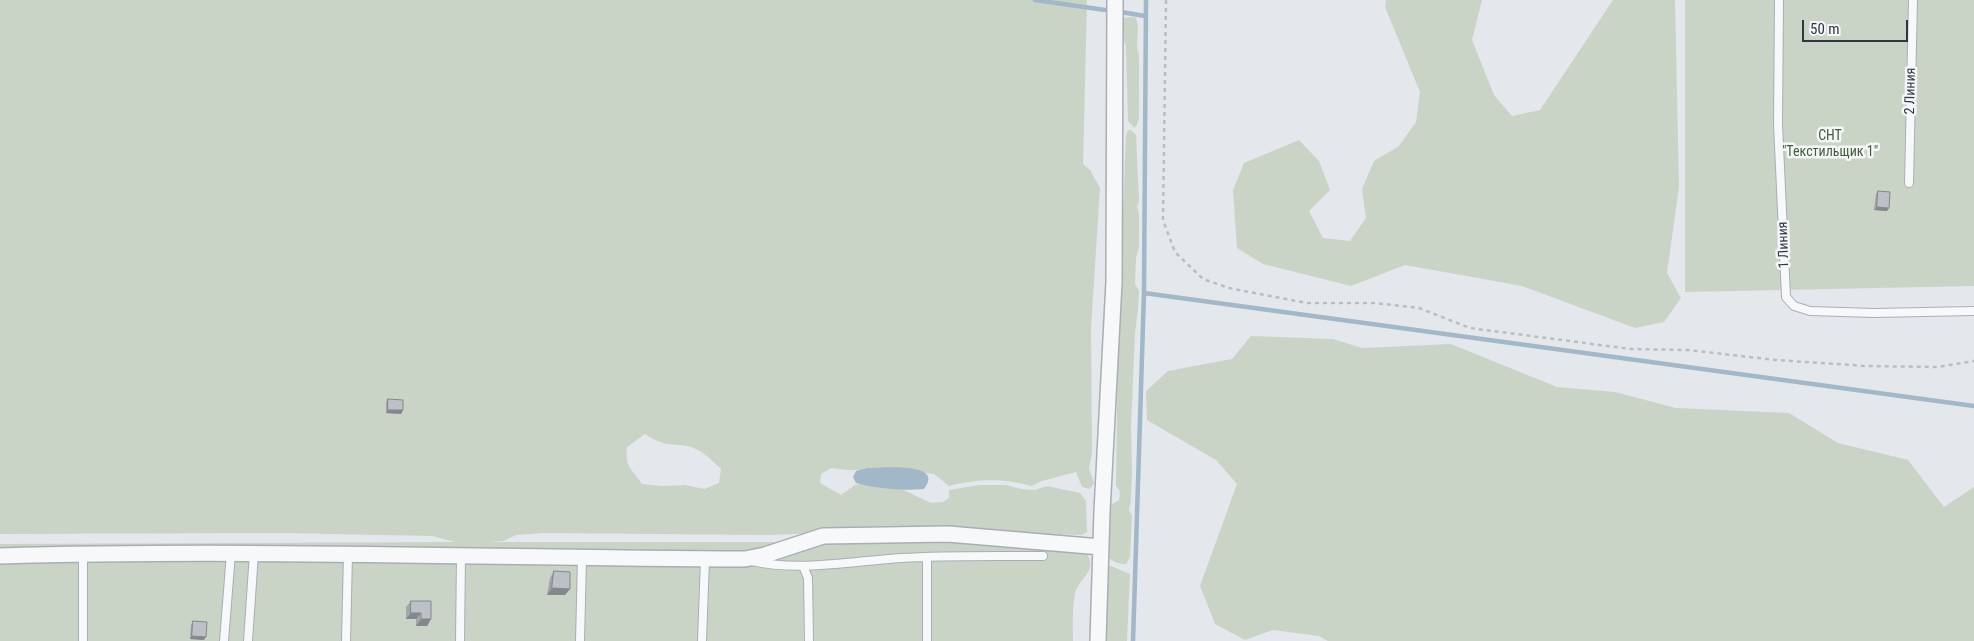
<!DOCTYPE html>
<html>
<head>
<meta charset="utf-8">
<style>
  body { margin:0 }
  #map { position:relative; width:1974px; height:641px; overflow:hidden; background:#e4e7eb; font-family:"Roboto Condensed",sans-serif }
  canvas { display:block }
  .scale { position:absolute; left:1802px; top:20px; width:106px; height:22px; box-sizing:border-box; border:2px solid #2d3642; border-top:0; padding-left:6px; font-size:15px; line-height:18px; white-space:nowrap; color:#2d3642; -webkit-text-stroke:4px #f4f6f8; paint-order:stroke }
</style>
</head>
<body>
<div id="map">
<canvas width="1974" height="641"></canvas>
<div class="scale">50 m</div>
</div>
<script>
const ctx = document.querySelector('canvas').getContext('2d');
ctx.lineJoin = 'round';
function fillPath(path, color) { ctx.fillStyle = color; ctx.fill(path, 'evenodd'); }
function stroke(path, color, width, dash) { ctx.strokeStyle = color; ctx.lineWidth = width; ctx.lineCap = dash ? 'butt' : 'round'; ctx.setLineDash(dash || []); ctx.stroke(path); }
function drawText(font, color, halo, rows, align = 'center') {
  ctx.font = font + ' "Roboto Condensed",sans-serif'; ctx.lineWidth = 5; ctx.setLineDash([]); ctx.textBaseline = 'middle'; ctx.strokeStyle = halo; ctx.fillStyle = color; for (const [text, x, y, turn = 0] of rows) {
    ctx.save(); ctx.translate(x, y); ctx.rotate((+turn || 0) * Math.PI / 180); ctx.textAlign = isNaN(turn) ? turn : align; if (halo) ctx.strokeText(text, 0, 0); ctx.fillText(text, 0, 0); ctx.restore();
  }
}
const green = new Path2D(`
  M0 0H1087L1083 164 1090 170 1100 188 1091 328 1092 453 1089 468 1094 483 1090 489 1082 487 1076 472 1042 481 1031 486C1001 478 979 479 949 486L934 474 904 470H847L831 468 821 474 820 483 841 495 855 485 865 483 897 487 931 503 943 502 949 498V490L979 485H1006L1021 489 1035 490 1047 486 1080 493 1086 501 1087 532 1082 535 884 530 771 535 543 533 516 535 503 541 489 542H815L938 538 1079 551 1087 554C1098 572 1078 578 1075 594 1072 609 1073 626 1073 641H0V544L455 542 432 536 281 533 0 534ZM645 434C661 445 669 444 687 446 700 448 712 460 721 469L719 483 704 489 685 485 662 486 642 484C632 468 625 469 627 447Z
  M1386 0H1482L1472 40 1494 95 1512 116 1540 110 1613 0H1675L1679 187 1667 273 1681 298 1664 322 1635 328 1522 286 1405 265 1351 286 1263 264 1237 248 1233 190 1244 163 1299 140 1319 161 1330 190 1309 211 1323 238 1350 241 1366 218 1362 189 1374 161 1399 146 1416 122 1420 92 1385 7Z
  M1685 0H1974V286L1685 292Z
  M1133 17 1136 18C1141 31 1134 41 1139 54V118L1137 125 1134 128 1128 121 1126 46 1122 34V18Z
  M1128 130H1131L1136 135 1139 201 1137 206 1139 214V247L1136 258 1135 284 1139 291 1138 309 1135 333 1131 426 1132 473 1131 500 1129 510 1132 516 1130 557 1126 564C1119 564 1112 562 1108 556L1111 505 1119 500 1120 491 1116 486 1118 336 1126 136Z
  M1251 336 1333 339 1362 348 1451 344 1557 387 1615 392 1676 408 1789 413 1838 443 1908 460 1944 507 1974 487V641H1328L1319 636 1273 630 1245 640 1215 624 1200 586 1237 484 1216 460 1147 420 1146 391 1168 371 1232 359Z
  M1111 566 1130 574 1127 641H1104L1107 568Z`);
const water = new Path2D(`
  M868 468C881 468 946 461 924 489 902 491 878 489 856 483L853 477 856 471Z`);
const stream = new Path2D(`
  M1035 0 1105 10
  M1121 12 1145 16
  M1144 293 1974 406
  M1133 641 1144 293 1146 0`);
const path = new Path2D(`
  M1166 0 1163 220 1175 252 1203 279 1229 288 1307 303H1375L1419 308 1470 328 1631 349 1688 350 1776 360 1866 366 1937 367 1974 361`);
const service = new Path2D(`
  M1779 0 1778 124 1786 297 1794 306 1810 311 1874 313 1974 311
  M1909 183 1913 0
  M752 561C798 572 854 561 901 558 948 555 996 556 1043 556
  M803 566 808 578 809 641
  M83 641V555
  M224 641 231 553
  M248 641 254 553
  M346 641 348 554
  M460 641 461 555
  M580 641 582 559
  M702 641 705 559
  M927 641V557`);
const minor = new Path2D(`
  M0 556C248 549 497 558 745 559L765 555 823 536 948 534 1101 547
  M1098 641 1102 512 1114 282 1115 0`);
const wall = new Path2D(`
  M1878 191 1887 211 1874 210 1876 194Z
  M388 399 403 410 401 414 386 413V402Z
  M554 571 565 595H547L550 578Z
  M411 601 431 619 427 626H416V619H406V607Z
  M193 621 204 640 190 639 191 625Z`);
const shadedWall = new Path2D(`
  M1877 207 1889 208 1887 211 1874 210Z
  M388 410H403L401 414 386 413Z
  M552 588 570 589 565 595H547Z
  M411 613H421L416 619H406Z
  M421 619H431L427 626H416Z
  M192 636 206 637 204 640 190 639Z`);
const building = new Path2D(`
  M1878 191 1890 192 1889 208 1877 207Z
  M388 399 403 400V410H388Z
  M554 571 570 572V589L552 588Z
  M411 601H431V619H421V613H411Z
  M193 621 207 622 206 637 192 636Z`);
const streetNames = [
  ["2 Линия",1911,91,-89],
  ["1 Линия",1784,245,-92]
];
const parkNames = [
  ["СНТ",1830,136],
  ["\"Текстильщик 1\"",1830,152]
];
fillPath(green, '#cad4c6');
fillPath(water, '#a2b7c8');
stroke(stream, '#a2b7c8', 4.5);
stroke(service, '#a9aeb5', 10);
stroke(minor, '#a9aeb5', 18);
stroke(path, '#babec2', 2.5, [4, 4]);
stroke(service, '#f7f8f9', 8);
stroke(minor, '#f7f8f9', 15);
fillPath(wall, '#a2a6ab');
fillPath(shadedWall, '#84878b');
fillPath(building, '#bcc1c7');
stroke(building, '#84878b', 1);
drawText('14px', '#2d3642', '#f4f6f8', streetNames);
drawText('14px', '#445d3b', '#f4f6f8', parkNames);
</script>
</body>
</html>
